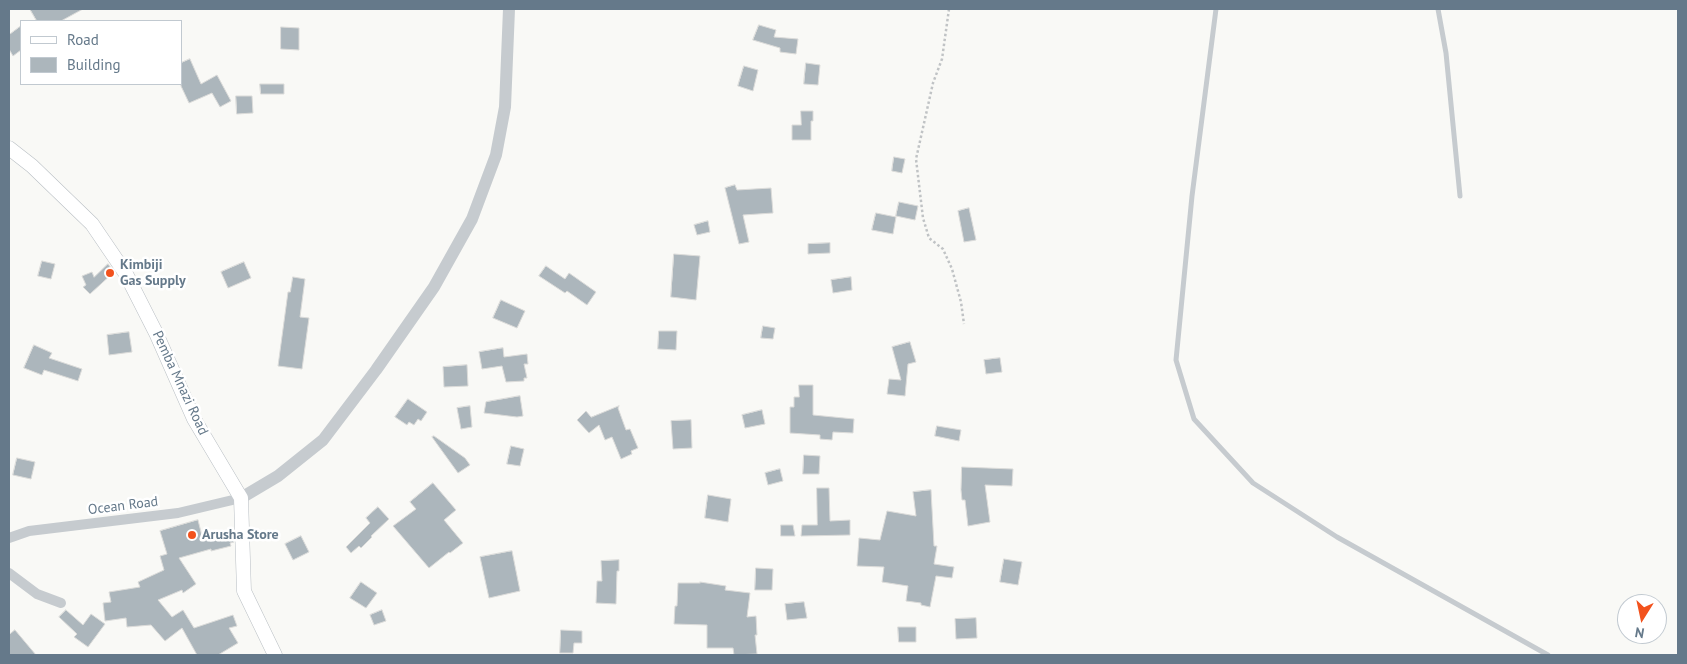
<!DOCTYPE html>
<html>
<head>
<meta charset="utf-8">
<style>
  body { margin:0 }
  #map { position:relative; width:1687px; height:664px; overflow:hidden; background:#f9f9f6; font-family:"PT Sans",sans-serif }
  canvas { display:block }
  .frame { position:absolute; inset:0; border:10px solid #65798a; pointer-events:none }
  .legend { position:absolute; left:20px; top:20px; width:162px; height:65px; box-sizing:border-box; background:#fff; border:1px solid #c1c9d0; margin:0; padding:6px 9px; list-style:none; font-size:15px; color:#65798a }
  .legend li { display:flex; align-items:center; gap:10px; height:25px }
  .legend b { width:25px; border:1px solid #c1c9d0 }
  .north { position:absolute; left:1617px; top:594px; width:50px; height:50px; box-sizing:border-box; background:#fff; border:1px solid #c1c9d0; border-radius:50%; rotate:190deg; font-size:14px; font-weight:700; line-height:20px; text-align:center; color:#65798a }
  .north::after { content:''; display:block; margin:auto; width:18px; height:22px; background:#f2521d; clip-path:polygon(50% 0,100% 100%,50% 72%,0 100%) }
</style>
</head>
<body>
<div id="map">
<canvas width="1687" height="664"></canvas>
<div class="frame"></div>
<ul class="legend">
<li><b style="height:6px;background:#fff"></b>Road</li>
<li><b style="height:14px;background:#acb6bc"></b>Building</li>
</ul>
<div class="north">N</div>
</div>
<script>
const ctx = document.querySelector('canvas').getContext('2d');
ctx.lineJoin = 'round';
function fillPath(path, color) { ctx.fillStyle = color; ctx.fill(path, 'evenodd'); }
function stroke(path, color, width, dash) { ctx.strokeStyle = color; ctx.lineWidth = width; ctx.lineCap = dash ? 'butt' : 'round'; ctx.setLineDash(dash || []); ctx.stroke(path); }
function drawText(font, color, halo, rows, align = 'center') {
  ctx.font = font + ' "PT Sans",sans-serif'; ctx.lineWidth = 5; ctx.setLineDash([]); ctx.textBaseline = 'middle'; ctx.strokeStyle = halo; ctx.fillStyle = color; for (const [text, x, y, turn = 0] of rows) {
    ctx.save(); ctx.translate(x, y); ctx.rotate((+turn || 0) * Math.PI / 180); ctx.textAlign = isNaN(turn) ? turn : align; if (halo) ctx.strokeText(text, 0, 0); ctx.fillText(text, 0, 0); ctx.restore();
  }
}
const building = new Path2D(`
  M30 9H83L61 21H37Z
  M759 25 776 30 774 37 798 39 796 54 780 52V48L753 40Z
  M21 26V50L13 56 9 49V35Z
  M281 27 299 28V50L281 49Z
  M190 59 201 84 217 75 231 101 220 107 212 93 189 103 181 86V63Z
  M806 63 820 65 818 85 804 84Z
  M744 66 758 70 753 91 738 86Z
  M260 84H284V94H261Z
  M236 96H252L253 113 237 114Z
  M801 111H813V121H811V140H792V125H801Z
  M894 157 905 159 902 173 892 171Z
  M735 185 737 190 771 188 773 213 743 215 749 242 739 244 725 188Z
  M899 202 918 206 915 220 896 216Z
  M969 208 976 240 964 242 958 211Z
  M876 213 896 217 893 234 872 230Z
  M708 221 710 232 697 235 694 225Z
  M830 243V253L808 254V244Z
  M674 254 700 256 696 300 671 297Z
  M42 261 55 264 51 279 38 276Z
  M244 262 251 278 228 288 221 272Z
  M108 264 114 272 90 294 83 287 86 285 82 276 92 272 94 277Z
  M546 266 565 279 569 273 596 292 587 305 567 291 565 293 539 276Z
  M293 277 305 279 300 317 309 318 302 369 278 366 288 292H290Z
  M851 277 852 290 833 293 831 280Z
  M501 300 525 311 517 328 493 318Z
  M763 326 775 328 773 339 761 338Z
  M659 331H677L676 350 658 349Z
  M129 332 132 352 109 355 107 335Z
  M910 342 916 362 908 364 905 396 887 394 889 379 901 380 892 347Z
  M34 345 52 353 49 358 82 369 78 381 44 370 42 375 24 368Z
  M503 348 504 357 527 354 528 364H524L527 378H524V381L506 382 502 366 482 369 479 352Z
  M1000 358 1002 372 986 374 984 360Z
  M467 365 468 386 444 387 443 367Z
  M799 385H813V415L854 419 853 433 833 432 832 440 820 439V435L790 433V407H794V397H799Z
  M520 396 523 416 517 417 484 413 486 402Z
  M408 399 427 412 421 421 418 419 414 425 409 422 407 425 395 417Z
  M470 406 472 427 461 429 457 408Z
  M619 406 618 408 626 430 630 429 638 448 631 451 632 454 621 459 612 437 605 440 599 425 589 433 577 420 586 411 591 417Z
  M762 410 765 424 745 428 742 415Z
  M691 420 692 448 673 449 671 421Z
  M937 426 961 430 959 441 935 436Z
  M434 436 465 458 470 465 458 473 432 437Z
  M511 446 524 449 520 466 507 464Z
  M804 455 820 456 819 474H803Z
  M17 458 35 462 31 479 13 475Z
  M962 467 1013 469 1012 486 985 485 990 522 968 526 965 500H962L961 490Z
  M780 469 783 481 768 485 765 473Z
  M433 483 456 510 444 520 463 543 450 553 449 552 429 568 393 526 416 509 410 502Z
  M817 488H829L830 521 850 520V535L801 536 802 525H817Z
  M931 490 934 546H937L934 564 954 567 952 578 936 576 930 607 921 605V603L906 601 908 586 882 582 884 567 857 566 859 538 880 540 887 511 916 516 913 492Z
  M708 495 731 499 728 522 705 518Z
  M378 507 389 519 371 536 372 537 361 548 359 546 351 553 346 547 370 523 366 518Z
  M198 520 203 540 233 533 234 542 230 543 231 546 211 551V549L179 558 196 584 183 593 182 590 158 600 172 617 183 610 194 628 233 615 237 626 229 628 238 643 218 655H197L182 628 165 641 151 625 127 627 126 618 105 621 103 603 111 602 109 592 140 587 138 582 164 570 160 556 167 554 160 531Z
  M781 525H793L795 536H781Z
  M301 536 309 552 293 560 285 544Z
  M512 551 520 591 489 598 480 557Z
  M1004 559 1022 562 1018 585 1000 582Z
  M619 560V571H617L616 604 596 603 597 581H602L601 561Z
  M756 568 773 569 772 590H755Z
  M361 582 377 593 366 608 350 598Z
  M700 582 726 586 725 590 750 593 747 617 756 616 757 635H755L757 654 734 655 733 648H707V625L674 624 675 606H677L678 583H700Z
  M804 602 807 618 787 620 785 604Z
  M66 610 83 625 91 614 105 624 88 647 74 637 77 634 59 617Z
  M382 610 386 621 374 625 370 615Z
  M976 618 977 638 956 639 955 619Z
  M898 627H916V642H899Z
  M15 630 36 655H9V635Z
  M561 630 582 631V643H574L573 653H560Z`);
const path = new Path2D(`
  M949 9 942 59 933 83 916 159 923 218 929 238 943 249 952 269 961 302 964 324`);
const service = new Path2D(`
  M1216 9 1192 196 1176 360 1194 419 1253 483 1337 537 1548 655
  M1438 9 1446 53 1460 196`);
const minor = new Path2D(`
  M9 538 29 531 178 513 241 498
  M9 573 37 594 61 603`);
const tertiary = new Path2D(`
  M241 498 278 476 323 440 376 370 434 287 472 219 496 155 505 107 509 9`);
const secondary = new Path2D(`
  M9 148 32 166 92 224 126 274 156 333 194 419 241 498 244 591 275 655`);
const markers = [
  [110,273,5,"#f2521d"],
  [192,535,5,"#f2521d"]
];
const poiNames = [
  ["Kimbiji",120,265],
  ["Gas Supply",120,281],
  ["Arusha Store",202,535]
];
const streetNames = [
  ["Pemba Mnazi Road",180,383,65],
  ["Ocean Road",123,506,-7]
];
fillPath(building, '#acb6bc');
stroke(building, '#dbdbd9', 1);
stroke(secondary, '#b8bec3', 15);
stroke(path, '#c0c3c5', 2.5, [2.5, 2.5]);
stroke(service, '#c6cbcf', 5);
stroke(minor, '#c6cbcf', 10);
stroke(tertiary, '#c6cbcf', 12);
stroke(secondary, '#fff', 14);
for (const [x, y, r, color] of markers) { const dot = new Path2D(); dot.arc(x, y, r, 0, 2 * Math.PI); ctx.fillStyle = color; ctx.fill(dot); stroke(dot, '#fff', 2); }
drawText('bold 14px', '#65798a', '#fff', poiNames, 'left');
drawText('14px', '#65798a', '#fff', streetNames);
</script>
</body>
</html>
